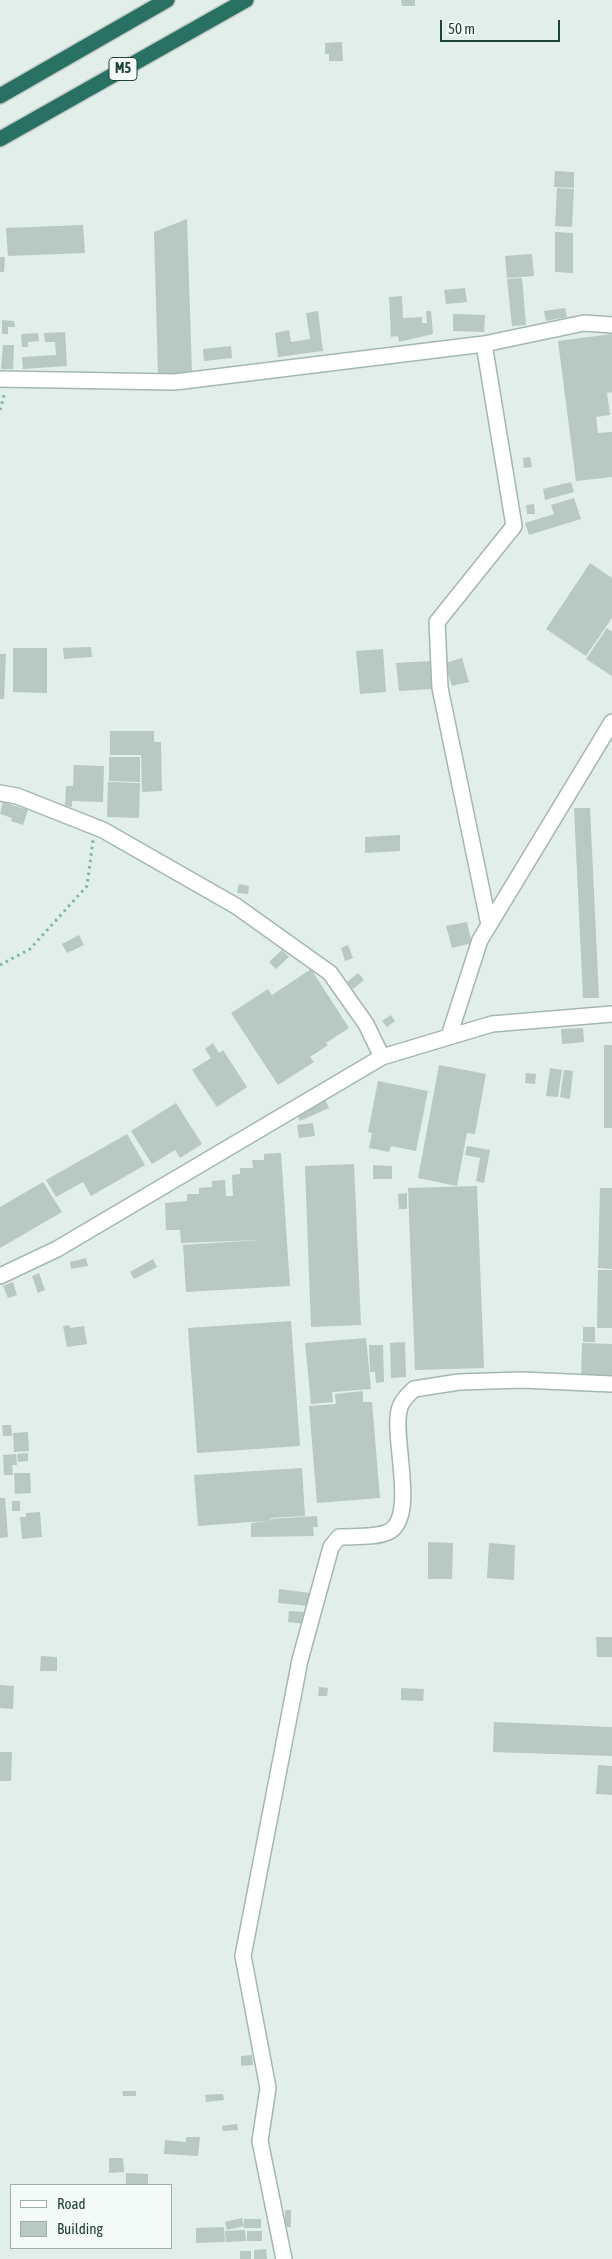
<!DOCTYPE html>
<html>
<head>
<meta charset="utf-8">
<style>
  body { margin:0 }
  #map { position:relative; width:612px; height:2259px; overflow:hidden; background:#e2eee9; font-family:"Asap Condensed",sans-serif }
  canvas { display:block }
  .legend { position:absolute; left:10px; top:2184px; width:162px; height:65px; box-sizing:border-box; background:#f4faf7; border:1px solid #9fb0ab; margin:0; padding:6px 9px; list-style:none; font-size:15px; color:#204139 }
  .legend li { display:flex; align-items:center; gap:10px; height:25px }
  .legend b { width:25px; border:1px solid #9fb0ab }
  .scale { position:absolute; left:440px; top:20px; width:120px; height:22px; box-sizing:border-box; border:2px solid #204139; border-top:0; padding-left:6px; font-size:15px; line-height:18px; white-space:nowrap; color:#204139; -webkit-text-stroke:4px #f4faf7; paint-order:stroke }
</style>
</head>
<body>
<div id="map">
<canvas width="612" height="2259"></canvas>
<ul class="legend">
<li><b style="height:6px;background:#fff"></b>Road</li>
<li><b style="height:14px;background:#b7c9c2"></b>Building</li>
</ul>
<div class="scale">50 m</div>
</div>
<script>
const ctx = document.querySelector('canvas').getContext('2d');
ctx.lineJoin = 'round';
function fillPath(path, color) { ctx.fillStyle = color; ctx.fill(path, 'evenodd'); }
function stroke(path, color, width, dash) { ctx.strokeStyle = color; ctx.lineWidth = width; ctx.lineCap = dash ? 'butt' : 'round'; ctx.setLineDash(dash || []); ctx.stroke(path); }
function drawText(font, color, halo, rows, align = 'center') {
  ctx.font = font + ' "Asap Condensed",sans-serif'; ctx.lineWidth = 4.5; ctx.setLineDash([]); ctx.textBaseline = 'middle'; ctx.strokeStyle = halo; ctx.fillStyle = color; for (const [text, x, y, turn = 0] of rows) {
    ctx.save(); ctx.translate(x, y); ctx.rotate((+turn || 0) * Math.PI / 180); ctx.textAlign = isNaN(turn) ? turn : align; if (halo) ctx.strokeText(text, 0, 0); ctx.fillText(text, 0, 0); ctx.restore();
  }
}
const building = new Path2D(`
  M401 0H415V6H402Z
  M342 42 343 61H329V54H325V43Z
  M555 171 574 172V188L554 187Z
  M557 188 574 189 572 227 555 226Z
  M187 219 192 373 158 374 154 232Z
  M83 225 85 253 8 256 6 228Z
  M555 232 573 233V273L555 272Z
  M532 254 534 276 507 278 505 256Z
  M0 257H5L4 272H0Z
  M522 278 526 325 512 326 507 279Z
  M465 288 467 302 446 304 444 290Z
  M402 296 403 318 422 317V323H427L426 311H431L433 334 399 342 398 336 391 337 389 297Z
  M565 308 567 317 546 321 544 311Z
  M318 311 323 351 278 357 275 333 289 330 291 342 310 339 306 313Z
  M453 314 485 315 484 332 453 331Z
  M2 320 14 321 15 327H8V334H2Z
  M65 332 67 366 23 369 22 357 56 355 55 342H45L44 333Z
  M38 333 39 341 28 342V347H22L21 334Z
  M612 334V392L607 393 610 415 596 417 598 433 612 432V477L576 481 558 341Z
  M3 345H14L13 369H1Z
  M231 346 232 358 204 361 203 349Z
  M530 457 532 467 524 468 523 458Z
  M571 482 574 492 545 500 543 489Z
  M574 498 581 519 529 535 525 523 554 514 551 505Z
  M534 504 535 514H527L526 505Z
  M590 563 612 578V618L586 656 546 629Z
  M607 628 612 632V676L586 659Z
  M91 647 92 657 64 659 63 648Z
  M13 648H47V693L13 692Z
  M383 649 386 692 360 694 356 651Z
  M0 654H6L4 699H0Z
  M462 658 469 682 452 686 445 663Z
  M430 661 432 689 399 691 396 663Z
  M110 731H154V742H161L162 791 142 792 141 755H110Z
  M109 757H140V782L109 781Z
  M74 765 104 766 103 802 72 801V807L65 806 66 786H73Z
  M108 782 140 783 139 818 107 817Z
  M3 802 28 810 23 825 11 821 12 818 0 814Z
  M574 808H590L599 998H583Z
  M400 835V851L365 853V837Z
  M239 884 249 886 248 894 237 893Z
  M467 922 472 943 452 948 446 926Z
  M79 935 84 945 67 953 62 944Z
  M348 945 353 958 345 961 341 948Z
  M282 950 289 957 276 969 269 962Z
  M311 969 349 1028 326 1043 328 1045 310 1057 314 1062 278 1085 231 1013 268 989 272 995Z
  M358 973 364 980 353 989 347 982Z
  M391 1015 395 1021 387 1027 382 1021Z
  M583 1028 584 1042 562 1044 561 1029Z
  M213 1043 219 1053 223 1050 247 1087 217 1107 192 1070 211 1058 205 1049Z
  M604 1045H612V1128H604Z
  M439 1065 486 1074 475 1134 467 1133 457 1186 418 1178Z
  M550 1068 562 1070 558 1097 546 1096Z
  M564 1070 573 1071 570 1099 560 1097Z
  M526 1073 536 1074 535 1084 525 1083Z
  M378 1081 428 1091 416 1151 391 1146 389 1152 369 1148 372 1133 368 1132Z
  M325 1099 329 1108 300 1121 296 1112Z
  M176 1103 202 1144 180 1158 175 1150 152 1164 131 1131Z
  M313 1123 315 1136 299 1138 297 1125Z
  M127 1134 145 1165 91 1196 83 1182 56 1197 46 1180Z
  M467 1146 490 1150 484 1183 476 1181 480 1158 465 1155Z
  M281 1153 290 1286 186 1292 183 1245 259 1240 181 1243 180 1230H166L165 1203 187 1201V1194H199V1188L212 1187V1181L225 1180 226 1196H233L232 1175 240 1174V1168H253L252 1160H264V1154Z
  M354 1164 361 1325 311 1327 305 1166Z
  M373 1165 392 1166V1179H373Z
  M43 1182 62 1212 0 1248V1207Z
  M477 1186 484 1368 415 1370 408 1188Z
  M600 1188H612V1269L598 1268Z
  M407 1193V1209H399L398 1194Z
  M86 1258 88 1266 71 1269 70 1262Z
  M153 1259 157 1267 134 1279 130 1272Z
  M598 1270H612V1328H597Z
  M39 1273 45 1290 38 1293 32 1276Z
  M13 1282 17 1295 8 1298 3 1286Z
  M291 1321 300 1446 197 1453 188 1328Z
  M69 1325 70 1328 84 1326 87 1344 67 1347 63 1326Z
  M583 1327H595V1342H583Z
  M366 1338 371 1389 332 1392 333 1402 311 1404 305 1343Z
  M405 1342 406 1377 391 1378 390 1343Z
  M582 1343 612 1344V1383L581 1382Z
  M369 1345H383L384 1382 376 1383 375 1372H370Z
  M363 1391V1402H372L380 1498 317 1503 309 1406 336 1404 335 1394Z
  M2 1425H11L12 1436H3Z
  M28 1432 29 1451 14 1452 13 1433Z
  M28 1453V1461L18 1462 17 1454Z
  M16 1454 17 1465H12L13 1475H4L3 1455Z
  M302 1468 305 1516 270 1518 271 1521 250 1522 248 1503 250 1522 198 1526 194 1475Z
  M14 1473H30L31 1493 15 1494Z
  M0 1498H5L8 1537 0 1538Z
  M12 1501H20V1511H12Z
  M40 1512 42 1537 22 1539 20 1517H26V1513Z
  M317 1516 318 1527H313L314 1536 251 1537V1523L271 1521V1519Z
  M428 1542 453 1543 452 1579H428Z
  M489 1543 515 1545 514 1580 487 1578Z
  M279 1589 310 1593 309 1606 278 1603Z
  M289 1611 306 1612 305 1624 288 1622Z
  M596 1637H612V1657H597Z
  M41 1656 57 1657V1671H40Z
  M0 1685 14 1686 13 1709 0 1708Z
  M319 1687 328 1688 327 1696H318Z
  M401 1688 424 1689 423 1701 401 1700Z
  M494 1722 612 1727V1756L493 1752Z
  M0 1752H12L11 1781H0Z
  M598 1765 612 1766V1795L596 1794Z
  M252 2055 253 2065 241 2066V2056Z
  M122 2091H136V2096H123Z
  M223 2094 224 2100 206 2102 205 2095Z
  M237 2124 238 2130 223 2131 222 2126Z
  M186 2137H200L198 2156 164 2154 165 2140 186 2142Z
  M109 2158H123L124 2172 109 2173Z
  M126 2173 148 2174V2185H126Z
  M285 2210H291V2227H285Z
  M242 2218 244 2226 227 2230 225 2222Z
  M244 2219H261V2228H244Z
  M224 2227 225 2242 196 2243V2228Z
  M245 2230 246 2241 226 2242 225 2231Z
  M247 2231H262V2241H247Z
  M266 2249 267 2259H254V2250Z
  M240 2251H251V2259H240Z`);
const path = new Path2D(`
  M0 410 5 392
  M0 965 30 949 87 886 93 840`);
const minor = new Path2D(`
  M484 344 514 526 437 622 440 688 489 925
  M0 379 175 382 484 344 584 323 612 325
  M0 793 17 796 103 830 236 906 330 973 366 1024 382 1057
  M449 1036 480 940 612 722
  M0 1276 57 1249 382 1057 492 1024 612 1014
  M284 2259 260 2141 268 2088 243 1956 300 1660 331 1547 339 1537C354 1536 375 1538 388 1532 419 1518 390 1433 400 1407 402 1400 409 1394 414 1389L459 1382 522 1380 612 1384`);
const highway = new Path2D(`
  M0 96 167 0
  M0 139 246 0`);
const shields = [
  [123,69,28]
];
const shieldNames = [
  ["M5",123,69]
];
fillPath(building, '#b7c9c2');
stroke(minor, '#a4b7b1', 18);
stroke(highway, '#c1cac8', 18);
stroke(path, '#80b5a5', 3, [2.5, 4]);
stroke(minor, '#fff', 15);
stroke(highway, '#297163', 15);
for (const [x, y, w] of shields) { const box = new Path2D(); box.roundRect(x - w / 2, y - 11.5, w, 23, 4); ctx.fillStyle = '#f4faf7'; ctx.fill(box); stroke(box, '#204139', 1); }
drawText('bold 14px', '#204139', null, shieldNames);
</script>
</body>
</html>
